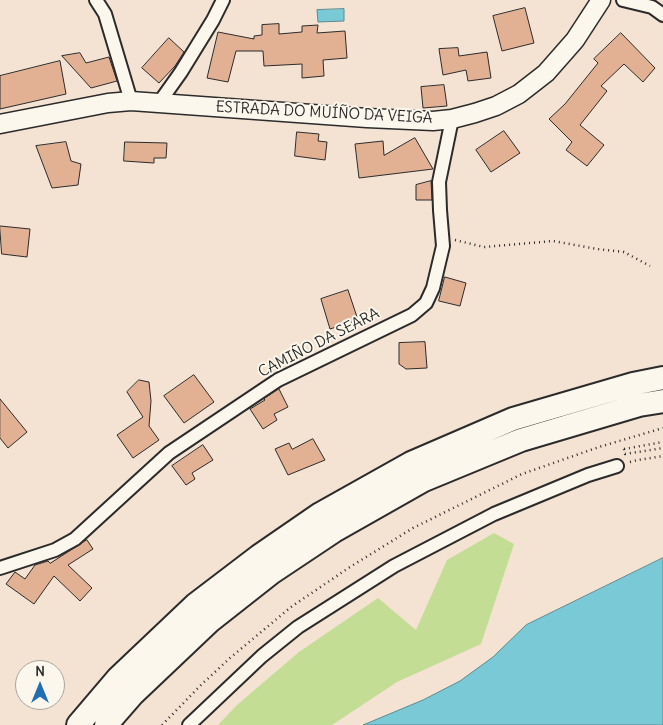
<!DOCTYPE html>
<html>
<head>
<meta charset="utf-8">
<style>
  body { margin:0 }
  #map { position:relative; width:663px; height:725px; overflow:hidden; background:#f4e2d2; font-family:Delius,sans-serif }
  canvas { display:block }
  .north { position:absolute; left:15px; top:660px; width:50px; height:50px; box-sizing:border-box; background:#fbf7ec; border:1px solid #a8a59f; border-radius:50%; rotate:0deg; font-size:14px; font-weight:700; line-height:20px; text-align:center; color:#2b2b2b }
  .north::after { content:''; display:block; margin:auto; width:18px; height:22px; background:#1f6fb2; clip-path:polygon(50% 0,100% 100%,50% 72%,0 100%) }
</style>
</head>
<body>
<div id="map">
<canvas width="663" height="725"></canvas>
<div class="north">N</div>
</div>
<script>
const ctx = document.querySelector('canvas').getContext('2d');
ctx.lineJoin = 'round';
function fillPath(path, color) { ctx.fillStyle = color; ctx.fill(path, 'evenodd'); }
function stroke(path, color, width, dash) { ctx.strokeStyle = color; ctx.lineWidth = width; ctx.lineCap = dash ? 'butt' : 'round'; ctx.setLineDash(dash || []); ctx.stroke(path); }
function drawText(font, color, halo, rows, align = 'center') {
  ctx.font = font + ' Delius,sans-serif'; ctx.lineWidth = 4; ctx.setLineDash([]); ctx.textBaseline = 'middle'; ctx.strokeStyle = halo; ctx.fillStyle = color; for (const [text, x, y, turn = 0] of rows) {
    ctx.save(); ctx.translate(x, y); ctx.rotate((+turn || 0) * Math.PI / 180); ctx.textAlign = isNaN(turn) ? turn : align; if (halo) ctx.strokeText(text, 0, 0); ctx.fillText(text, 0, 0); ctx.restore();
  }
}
const green = new Path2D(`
  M494 533 514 544 481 644 397 682 332 725H218L237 705 299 652 378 598 416 630 447 560Z`);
const water = new Path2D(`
  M344 9V21L318 22 317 10Z
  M663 558V725H363L423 700 460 681 493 657 526 625Z`);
const building = new Path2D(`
  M525 8 534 43 502 51 493 16Z
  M279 24V34L302 32V26L318 25 317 33 345 31 347 58 323 60 324 76 302 78V64L264 66 263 51H236L228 82 207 78 218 32 254 39V36L262 35V25Z
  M621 33 655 68 643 82 624 64 601 86 607 91 580 125 604 145 587 166 566 150 572 142 549 119 565 104 598 63 594 59Z
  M169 38 184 52 175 66 159 83 142 68Z
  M458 48 459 56 487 52 491 78 468 81 466 70 443 75 439 49Z
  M80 53 86 63 109 57 117 81 91 88 62 56Z
  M60 61 66 94 0 109V76Z
  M444 85 447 106 423 108 421 87Z
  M504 131 520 153 491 172 476 150Z
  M297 132 319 134 318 141 327 142 325 160 295 156Z
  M415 138 433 169 359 178 355 144 383 141 384 155Z
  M66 142 71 161 81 164 78 185 52 188 36 146Z
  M125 142 167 143 166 158H154V163L124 161Z
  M431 181 432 200H416V185Z
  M0 226 30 229 27 257 2 254Z
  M445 277 466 283 460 306 439 301Z
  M348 290 358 320 330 329 321 299Z
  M425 342 427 368 406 369 399 364V343Z
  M194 375 214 402 184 423 164 396Z
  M139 380 149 382 151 401 149 426 159 440 133 458 117 435 143 417 127 392Z
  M279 389 288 407 274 414 277 420 263 429 250 409 265 400 264 399Z
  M0 399 27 432 8 448 0 438Z
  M313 439 325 460 288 475 275 449 289 443 292 449Z
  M203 445 213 460 192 473 195 479 186 485 172 466Z
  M87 540 93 549 68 565 92 588 80 601 54 576 34 604 6 584 15 572 25 579 35 565 48 561 50 563Z`);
const path = new Path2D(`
  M455 240 484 247 553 241 597 249 624 252 650 266
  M624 449 625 454 663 448
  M624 449 663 442
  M630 462 638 460 663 456
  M162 725 201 685 230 658 291 607 350 567 413 528 522 474 599 447 663 428`);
const street = new Path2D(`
  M96 0 105 14 131 101
  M623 0 652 7 663 15
  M159 103 181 72 213 20 223 0
  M0 568 55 550 75 539 169 453 278 380 412 315 426 303 433 288 443 246 440 210 439 182 452 119
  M189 725 262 656 298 627 394 566 494 514 588 475 617 466`);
const secondary = new Path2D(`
  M0 124 108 103 131 101 367 118 433 121 452 119 475 113 496 106 519 94 546 73 575 40 601 0`);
const highway = new Path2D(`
  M78 725 118 678 196 604 259 556 320 514 411 463 513 419 633 384 663 378
  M106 725 133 694 210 621 271 573 334 531 424 480 521 440 639 405 663 401`);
const streetNames = [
  ["ESTRADA DO MUÍÑO DA VEIGA",324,113,3],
  ["CAMIÑO DA SEARA",319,343,-27]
];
fillPath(green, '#c3de94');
fillPath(water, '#7ac9d7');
stroke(water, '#5a8a92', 1);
fillPath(building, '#e2b194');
stroke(building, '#2b2b2b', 1);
stroke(street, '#2b2b2b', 16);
stroke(secondary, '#2b2b2b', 21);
stroke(highway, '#2b2b2b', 26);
stroke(path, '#2b2b2b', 2.5, [1, 4]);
stroke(street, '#fbf7ec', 12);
stroke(secondary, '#fbf7ec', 18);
stroke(highway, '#fbf7ec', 22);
drawText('15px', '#2b2b2b', '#fbf7ec', streetNames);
</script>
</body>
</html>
